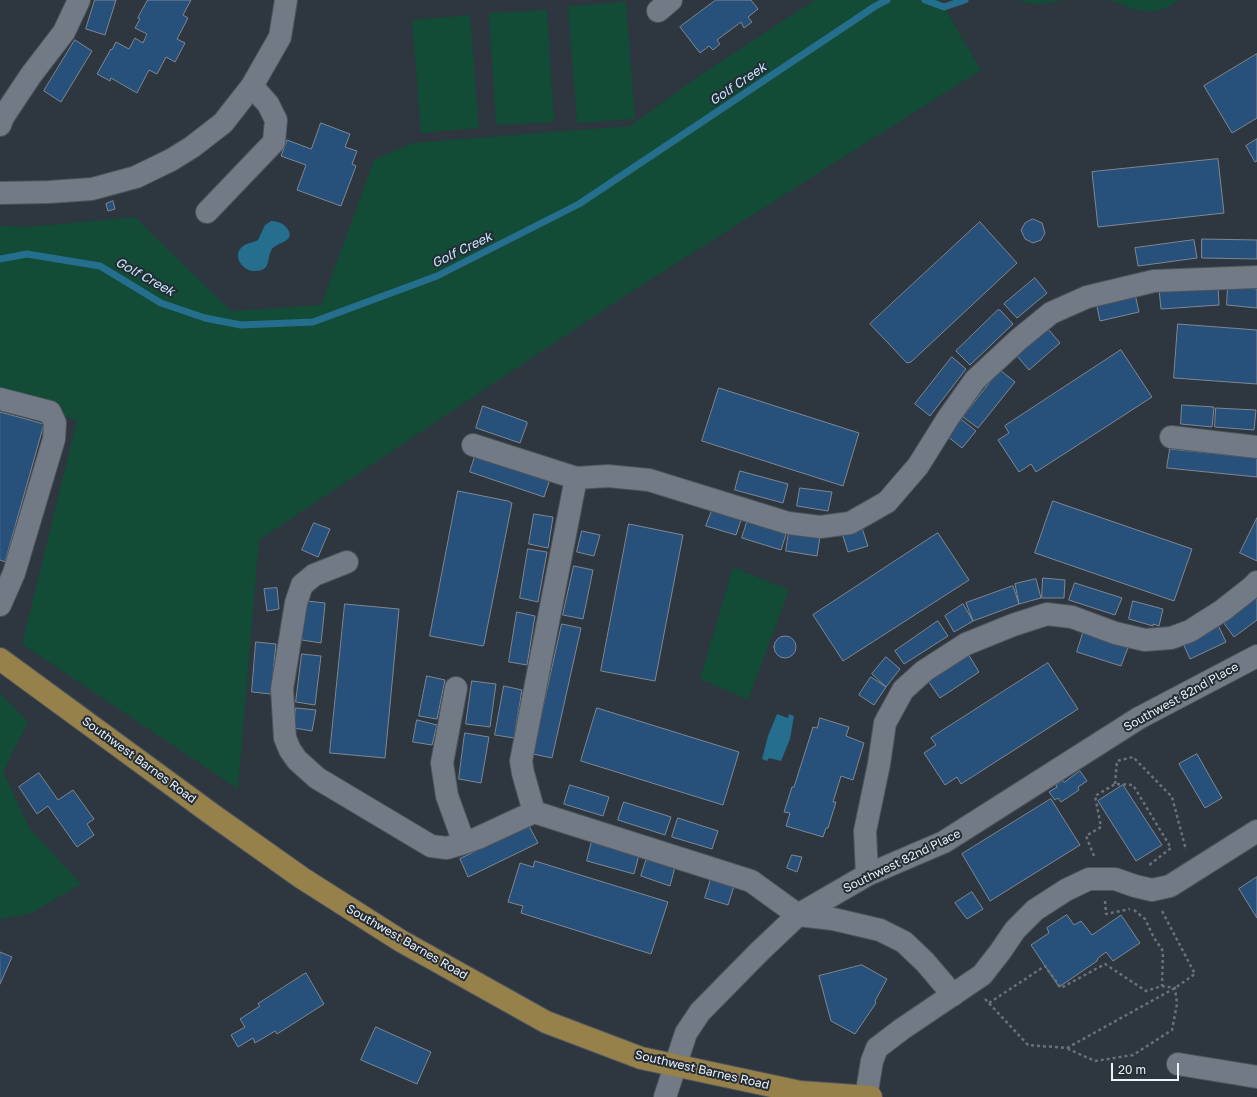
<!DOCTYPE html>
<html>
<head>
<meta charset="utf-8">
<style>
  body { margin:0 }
  #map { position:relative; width:1257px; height:1097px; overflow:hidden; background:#2e363f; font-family:"Golos Text",sans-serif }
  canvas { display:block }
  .scale { position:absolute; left:1111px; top:1063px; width:68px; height:18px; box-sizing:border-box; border:2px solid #ecf2f8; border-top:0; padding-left:5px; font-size:12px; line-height:14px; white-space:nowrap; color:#ecf2f8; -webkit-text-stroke:3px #242c35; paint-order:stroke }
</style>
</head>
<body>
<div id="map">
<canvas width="1257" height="1097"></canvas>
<div class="scale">20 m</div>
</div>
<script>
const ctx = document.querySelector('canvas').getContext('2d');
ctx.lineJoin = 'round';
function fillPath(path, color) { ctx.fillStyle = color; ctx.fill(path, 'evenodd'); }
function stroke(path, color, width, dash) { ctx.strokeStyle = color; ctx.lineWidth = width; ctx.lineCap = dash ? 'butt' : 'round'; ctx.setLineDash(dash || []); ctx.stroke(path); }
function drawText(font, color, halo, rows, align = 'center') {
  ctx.font = font + ' "Golos Text",sans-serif'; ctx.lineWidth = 4; ctx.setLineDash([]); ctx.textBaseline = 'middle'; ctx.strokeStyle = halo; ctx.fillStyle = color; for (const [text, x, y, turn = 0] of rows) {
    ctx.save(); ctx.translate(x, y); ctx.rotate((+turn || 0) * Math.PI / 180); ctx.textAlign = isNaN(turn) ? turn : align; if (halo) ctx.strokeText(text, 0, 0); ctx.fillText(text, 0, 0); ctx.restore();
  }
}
const green = new Path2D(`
  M815 0H940L981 70 620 299 259 540 238 789 22 644 77 420 0 398V226L26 227 135 217 231 311 321 305 374 160 413 143 630 126 699 76Z
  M1019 0H1065C1050 3 1034 7 1019 0Z
  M1110 0H1179C1152 20 1137 10 1110 0Z
  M626 2 635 119 577 123 568 6Z
  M547 10 554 122 496 125 489 13Z
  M470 15 479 128 421 133 412 20Z
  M733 567 789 590 748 700 700 679Z
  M0 693 28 722 3 772 30 829 81 884 30 914 0 919Z`);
const water = new Path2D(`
  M271 221C277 221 283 223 287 228 297 242 277 242 272 249 266 258 272 271 255 271 244 272 232 257 241 248 245 243 253 243 258 240L265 225Z
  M777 714 788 718 789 714 794 716 790 739 781 761 769 758 767 761 762 759 768 736Z`);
const stream = new Path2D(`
  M925 0 944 7 965 0
  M0 259 27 254 100 266 161 303 205 318 241 325 313 322 437 276 579 204 874 7 887 0`);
const building = new Path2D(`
  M95 0H116L105 35 86 29Z
  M148 0H191L183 15 188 18 177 39 185 43 175 62 166 57 157 74 149 70 137 93 111 78 110 81 97 74 111 49 112 50 116 42 129 49 135 38 143 43 147 34 135 28 140 19 138 18Z
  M716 0H751L758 9 748 17 752 22 744 28 741 22 717 40 720 44 713 50 709 46 700 53 680 27Z
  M75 40 92 51 61 102 44 91Z
  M1257 54V118L1232 133 1204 86Z
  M321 123 350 134 345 147 357 151 352 164 356 166 341 206 297 190 306 165 281 156 287 140 311 149Z
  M1257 139V161L1255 162 1246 146Z
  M1218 159 1224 213 1098 227 1092 172Z
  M113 201 115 209 108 211 106 204Z
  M1033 219 1042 223 1045 233 1041 240 1033 243 1025 239 1021 230 1025 223Z
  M980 222 1017 263 911 362 907 363 870 324Z
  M1202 239 1257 240V259L1202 258Z
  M1194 240 1197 258 1138 266 1135 248Z
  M1035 278 1047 293 1017 318 1004 304Z
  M1218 285 1219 305 1161 309 1159 289Z
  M1228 286 1257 289V308L1227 305Z
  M1135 294 1139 312 1100 321 1096 302Z
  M998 310H1000L1013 324 970 365 956 351Z
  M1178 324 1257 330V384L1174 378Z
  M1048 329 1060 343 1029 370 1017 356Z
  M1121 350 1152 397 1036 472 1031 464 1019 472 998 440 1009 433 1005 426Z
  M952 357 966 369 930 416 915 404Z
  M1000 370 1015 382 978 428 963 417Z
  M719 388 859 433 843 486 702 441Z
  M1182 405 1214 407 1212 427 1181 424Z
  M483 406 527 422V424L520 443 476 428Z
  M1216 408 1256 410 1254 430 1215 427Z
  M0 412 44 424 5 562 0 560Z
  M961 419 976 431 962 448 947 436Z
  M1170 449 1257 458V477L1167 468Z
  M476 453 550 479 544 497 470 472Z
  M740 471 788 484 783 503 735 490Z
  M800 488 832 492 828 511 797 506Z
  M458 491 508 501 512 503 484 644 483 646 430 636Z
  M1053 501 1192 549 1174 601 1035 553Z
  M713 508 742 517 736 535 706 526Z
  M534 514 553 517 548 548 529 544Z
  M1257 518V561L1240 553Z
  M748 519 787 531 781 550 742 538Z
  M314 523 330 529 318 557 302 550Z
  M629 524 683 535 655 681 601 671Z
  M862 528 868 546 848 552 842 533Z
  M582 531 600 535 594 556 577 552Z
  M789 532 820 537 817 556 786 551Z
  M938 533 969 580 843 661 813 615Z
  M528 549 547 552 538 602 520 598Z
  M574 566 593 570 583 619 563 615Z
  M1043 578 1065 580 1064 598H1042Z
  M1036 579 1041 598 1019 604 1015 584Z
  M1075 583 1122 598 1115 615 1069 600Z
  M1013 586 1019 604 973 621 966 603Z
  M277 588 279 609 267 611 264 589Z
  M1257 596V620L1234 637 1223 622Z
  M307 601 325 603V605L321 643 302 640Z
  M1133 601 1163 609 1159 626 1153 624V626L1129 619Z
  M345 604 399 609 385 758 330 753Z
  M963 604 973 621 954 632 945 616Z
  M517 612 535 616 527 665 509 662Z
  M938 621 948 636 904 664 895 651Z
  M562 624 581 628 552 758 533 754Z
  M1218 625 1226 642 1190 659 1182 641Z
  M1084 630 1129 645 1121 666 1077 652Z
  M774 647a11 11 0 1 1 22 0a11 11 0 1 1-22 0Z
  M256 642 276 644 271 694 252 692Z
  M967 652 979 672 940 698 926 678Z
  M302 654 321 656 315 705 296 702Z
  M886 657 900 669 886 687 872 674Z
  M1048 663 1078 709 961 784 957 777 945 785 924 753 936 745 931 738Z
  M427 676 445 680 437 719 419 716Z
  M871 677 886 687 874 705 859 695Z
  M472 681 496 684 490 727 466 724Z
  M504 686 522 690 514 738 495 735Z
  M296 708 316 710 312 731 294 728Z
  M597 708 739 752 723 805 581 761Z
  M820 718 849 727 846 736 864 743 853 780 841 776 833 802H836L828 828H826L823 837 786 826 790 813 784 812 792 787H794L813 727 817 728Z
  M417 720 437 725 432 745 413 742Z
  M465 733 489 737 481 783 459 779Z
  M1197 754 1222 798 1205 808 1179 764Z
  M1080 771 1087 781 1078 787 1079 790 1061 802 1058 798 1055 800 1049 792 1057 787 1056 785 1063 780 1064 782Z
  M39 773 58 800 73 790 94 819 87 824 94 835 77 847 48 806 37 814 19 787Z
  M570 785 609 797 603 816 564 804Z
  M1123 785 1162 845 1136 861 1098 801Z
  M1051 799 1080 845 990 901 962 854Z
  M624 802 671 817 665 835 618 820Z
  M678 818 718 831 712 849 672 837Z
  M529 826 538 843 468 877 460 859Z
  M592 841 639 855 634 874 587 861Z
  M792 855 802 857 797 872 787 868Z
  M647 858 675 867 670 886 641 876Z
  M535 861 668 902 651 954 521 913 523 906 508 902 520 863 533 867Z
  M712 876 735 883 728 905 705 898Z
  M1257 877V918L1239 889Z
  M972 892 983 909 967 919 955 903Z
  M1067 915 1074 925 1081 921 1092 935 1121 915 1140 943 1113 961 1106 952 1098 958 1097 961 1059 987 1031 945 1049 933 1047 928Z
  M0 952 12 957 0 984Z
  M862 965 887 979 875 1001 876 1003 855 1034 831 1021 819 976Z
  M306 973 324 1004 277 1034 275 1031 255 1043 253 1038 238 1047 231 1035 245 1027 240 1019 260 1006 258 1004Z
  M376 1027 431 1052 417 1084 361 1060Z`);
const path = new Path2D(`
  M1115 784 1117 761 1133 757 1172 797 1186 850
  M1094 856 1086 836 1101 827 1095 796 1115 784 1133 785 1171 848 1148 866
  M1105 901 1106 914 1130 909
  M1134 910 1145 919 1154 938 1163 951 1162 986
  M985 999 1028 1045 1067 1048 1175 988 1195 974 1162 911
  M989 1003 1045 966 1061 988 1105 964 1146 991 1162 986 1175 988 1177 1004 1172 1030 1133 1055 1095 1061 1068 1049`);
const minor = new Path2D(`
  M658 11 671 0
  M0 125 3 117 31 75 64 32 79 0
  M0 193 49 192 92 189 136 177 171 160 192 147 223 123 252 86 280 37 286 0
  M207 212 274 142 276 120 268 104 252 86
  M0 399 50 412 55 423 54 439 14 573 0 605
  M1171 437 1257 447
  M473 445 576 478
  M347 562 314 575 302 585 296 603 282 689 285 738 290 750 297 760 317 778 431 846 447 848 464 843 478 838 534 812 751 881 798 915 833 919 880 930 904 942 925 962 953 995
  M456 688 442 763 447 796 464 843
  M534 812 523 773 521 761 576 478 608 476 649 480 788 523 820 527 850 523 887 502 918 466 948 418 975 380 1018 340 1051 313 1087 297 1154 281 1257 277
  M867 875 865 831 879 764 885 723 903 690 924 671 966 644 1013 625 1047 614 1072 617 1115 633 1145 640 1171 638 1190 631 1223 610 1251 588 1257 582
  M1178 1064 1257 1077
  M665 1097 686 1033 700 1012 759 952 798 915 867 875 944 842 1139 718 1257 656
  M866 1097 872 1061 877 1048 902 1029 982 975 1000 952 1015 930 1035 910 1066 890 1089 879H1115L1135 886 1152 890 1170 886 1257 831`);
const major = new Path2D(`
  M0 659 213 815 302 878 401 941 546 1022 641 1058 800 1092 871 1097`);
const streetNames = [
  ["Southwest 82nd Place",1181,697,-29],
  ["Southwest Barnes Road",139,760,36],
  ["Southwest 82nd Place",902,861,-26],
  ["Southwest Barnes Road",407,942,30],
  ["Southwest Barnes Road",702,1070,13]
];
const waterNames = [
  ["Golf Creek",738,84,-34],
  ["Golf Creek",462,250,-26],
  ["Golf Creek",145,277,29]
];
fillPath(green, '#124b36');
fillPath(water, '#256e8d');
stroke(stream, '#256e8d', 7);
fillPath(building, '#27507b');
stroke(building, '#7e8893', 1);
stroke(minor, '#4e545d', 24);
stroke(major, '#4e545d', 24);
stroke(path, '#6a7179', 2.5, [3, 3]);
stroke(minor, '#717a85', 22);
stroke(major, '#96814b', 22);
drawText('12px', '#ecf2f8', '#242c35', streetNames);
drawText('italic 13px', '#c5e9fc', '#242c35', waterNames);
</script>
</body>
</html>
